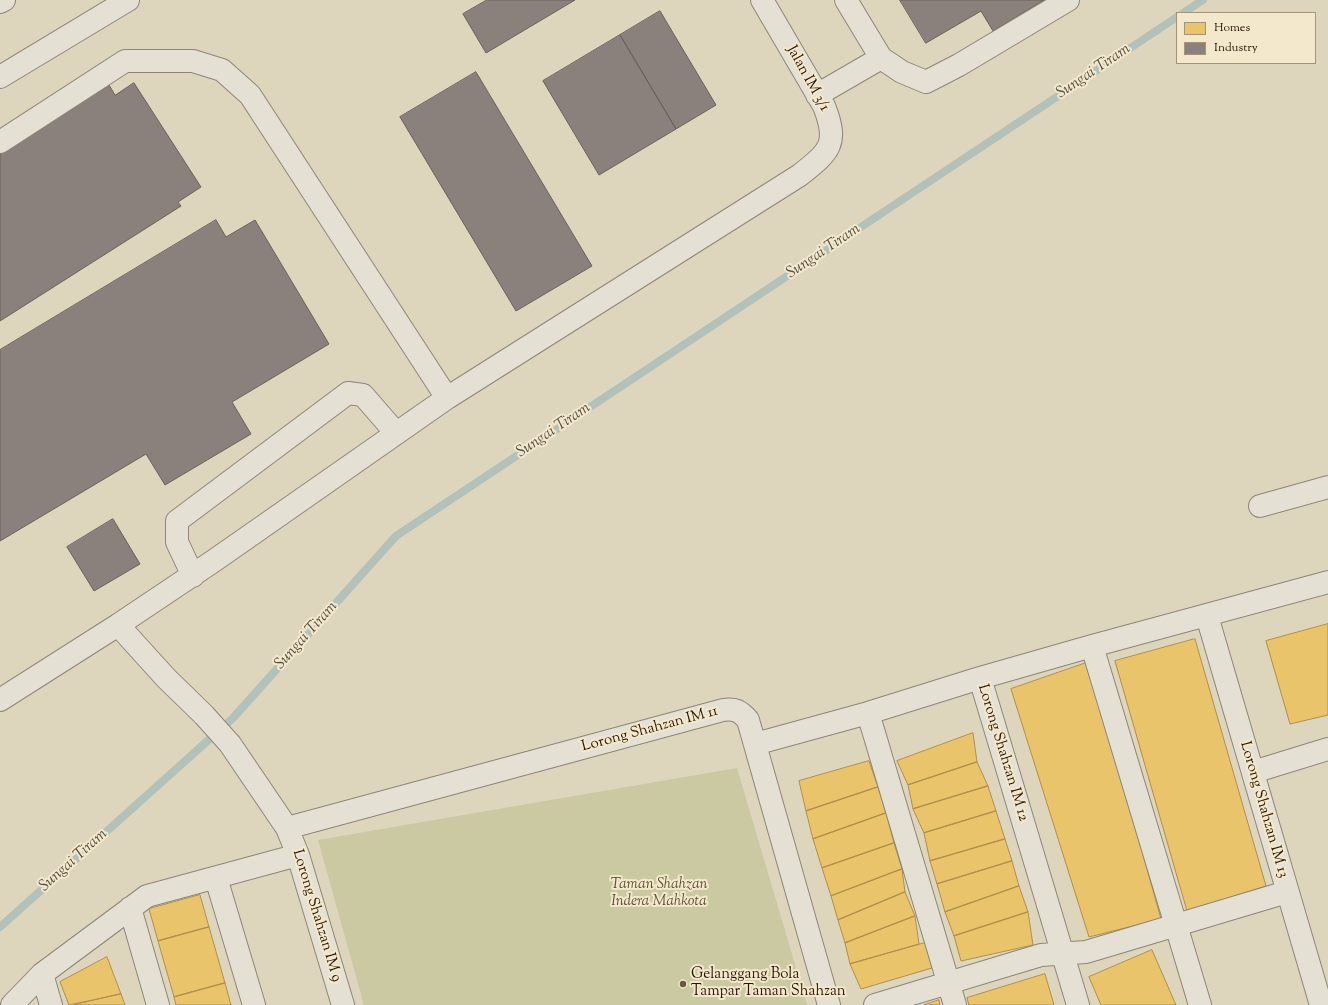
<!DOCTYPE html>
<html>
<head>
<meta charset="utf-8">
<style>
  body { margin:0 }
  #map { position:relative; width:1328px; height:1005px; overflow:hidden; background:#ded5bd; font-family:"Sorts Mill Goudy",serif }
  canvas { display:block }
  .legend { position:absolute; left:1176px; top:12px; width:140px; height:52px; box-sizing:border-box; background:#f3e8cb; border:1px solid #a2937b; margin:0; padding:5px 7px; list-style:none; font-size:12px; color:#281404 }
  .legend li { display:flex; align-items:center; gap:8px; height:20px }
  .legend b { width:20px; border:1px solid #a2937b }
</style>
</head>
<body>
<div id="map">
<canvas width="1328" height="1005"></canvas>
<ul class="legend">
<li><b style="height:11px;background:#e9c46a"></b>Homes</li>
<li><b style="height:11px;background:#8a817c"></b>Industry</li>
</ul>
</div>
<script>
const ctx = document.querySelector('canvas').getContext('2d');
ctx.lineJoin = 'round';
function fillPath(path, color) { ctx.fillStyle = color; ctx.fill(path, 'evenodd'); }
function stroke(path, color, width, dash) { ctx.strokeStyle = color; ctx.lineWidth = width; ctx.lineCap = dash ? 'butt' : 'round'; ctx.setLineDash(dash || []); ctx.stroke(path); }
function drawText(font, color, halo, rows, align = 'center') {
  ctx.font = font + ' "Sorts Mill Goudy",serif'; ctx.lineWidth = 4; ctx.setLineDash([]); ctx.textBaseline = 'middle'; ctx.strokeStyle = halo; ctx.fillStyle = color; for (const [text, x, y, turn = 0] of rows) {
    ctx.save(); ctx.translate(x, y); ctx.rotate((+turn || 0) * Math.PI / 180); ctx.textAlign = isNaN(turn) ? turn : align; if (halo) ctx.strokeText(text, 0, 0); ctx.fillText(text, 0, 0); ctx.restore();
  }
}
const green = new Path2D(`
  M737 768 807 1005H364L318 840Z`);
const homes = new Path2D(`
  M1328 624V715L1290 724 1266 641Z
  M1195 639 1266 886 1187 911 1115 661Z
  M1089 662 1161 919 1089 937 1011 689Z
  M973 733 977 762 908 785 897 761Z
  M869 761 878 787 806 811 799 781Z
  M977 762 988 786 913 809 908 785Z
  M988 786 996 811 924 833 913 809Z
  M878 787 886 813 813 839 806 811Z
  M996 811 1005 839 930 861 924 833Z
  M886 813 894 843 822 868 813 839Z
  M1005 839 1012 861 937 884 930 861Z
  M894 843 902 869 831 896 822 868Z
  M1012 861 1019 886 945 912 937 884Z
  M902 869 905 892 838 920 831 896Z
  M1019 886 1028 912 954 936 945 912Z
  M905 892 915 916 845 943 838 920Z
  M200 895 209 927 158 941 149 909Z
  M1028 912 1033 945 961 961 954 936Z
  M915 916 919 944 850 964 845 943Z
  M209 927 225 983 174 997 158 941Z
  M925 943 932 968 861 989 850 964Z
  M1152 950 1176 1005H1101L1089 977Z
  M107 957 121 994 69 1005 60 982Z
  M1045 974 1054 1005H969L967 998Z
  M225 983 231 1005H176L174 997Z
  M121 994 125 1005H73Z
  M939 1000 940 1005H924Z`);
const industry = new Path2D(`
  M487 0H575L486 53 463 14Z
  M900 0H1044L993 31 981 11 926 43Z
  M660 11 716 105 676 129 620 35Z
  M620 35 676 129 599 175 543 81Z
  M476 72 592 266 516 311 400 117Z
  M134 83 201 187 178 202 181 206 0 321V154L109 85 115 95Z
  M216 220 226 237 255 220 329 344 232 402 251 434 165 485 146 454 0 541V350Z
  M113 519 140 564 94 591 67 547Z`);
const stream = new Path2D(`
  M1183 13 1203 0
  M0 927 233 718 396 536 1177 17`);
const minor = new Path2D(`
  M0 2 4 0
  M881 58 902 72 926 82 959 65 1068 0
  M0 77 128 0
  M817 95 881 58 846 0
  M0 142 125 61H193L222 70 250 95 447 398
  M1260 506 1328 487
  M193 576 177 542V521L348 393 363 395 396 433
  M1207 616 1321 1005
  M118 625 166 678 204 715 230 744 287 828 298 855 343 1005
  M1092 646 1200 1005
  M980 678 1092 646 1328 582
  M0 700 118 625 215 560 447 398 800 175C830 151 839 144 824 106L762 0
  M868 713 955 1005
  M755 744 868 713 980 678 1078 1005
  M1253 772 1328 749
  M287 828 723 710C735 708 740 711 748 720L829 1005
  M216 878 254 1005
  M130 908 158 1005
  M42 974 51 1005
  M12 1005 42 974 147 896 298 855
  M875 1005 1041 955 1086 952 1287 892`);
const markers = [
  [683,984,4,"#685845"]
];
const streetNames = [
  ["Jalan IM 3/1",807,79,61],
  ["Lorong Shahzan IM 11",650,730,-15],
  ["Lorong Shahzan IM 12",1002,753,73],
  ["Lorong Shahzan IM 13",1263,810,74],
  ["Lorong Shahzan IM 9",316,916,73]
];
const parkNames = [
  ["Taman Shahzan",659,885],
  ["Indera Mahkota",659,902]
];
const poiNames = [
  ["Gelanggang Bola",691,975],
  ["Tampar Taman Shahzan",691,992]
];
const waterNames = [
  ["Sungai Tiram",1094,72,-34],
  ["Sungai Tiram",824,252,-34],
  ["Sungai Tiram",554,431,-34],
  ["Sungai Tiram",307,636,-48],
  ["Sungai Tiram",74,861,-42]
];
fillPath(green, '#cac9a1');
fillPath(homes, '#e9c46a');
stroke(homes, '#af8f4b', 1);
fillPath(industry, '#8a817c');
stroke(industry, '#6d6058', 1);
stroke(stream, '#b2c1b9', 8);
stroke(minor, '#8d8677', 24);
stroke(minor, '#e5e0d4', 22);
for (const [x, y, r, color] of markers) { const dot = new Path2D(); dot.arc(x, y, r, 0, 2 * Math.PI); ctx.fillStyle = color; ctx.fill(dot); stroke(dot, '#f3e8cb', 1.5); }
drawText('15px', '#281404', '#f3e8cb', streetNames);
drawText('italic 15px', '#5b5033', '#f3e8cb', parkNames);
drawText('15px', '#281404', '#f3e8cb', poiNames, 'left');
drawText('italic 16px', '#524d43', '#f3e8cb', waterNames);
</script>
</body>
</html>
